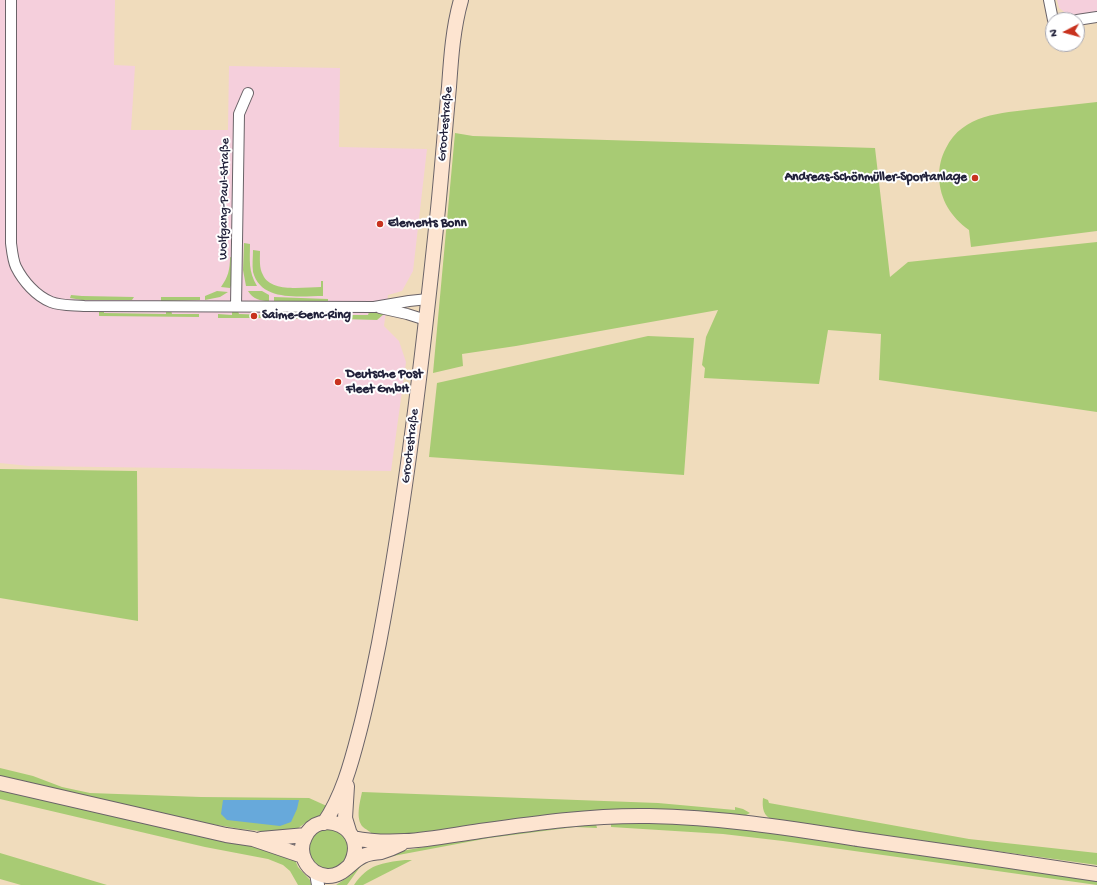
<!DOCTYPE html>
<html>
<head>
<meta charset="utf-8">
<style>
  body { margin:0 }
  #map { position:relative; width:1097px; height:885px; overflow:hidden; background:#f0dcbc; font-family:"Gochi Hand",sans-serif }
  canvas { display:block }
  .north { position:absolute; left:1045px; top:12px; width:40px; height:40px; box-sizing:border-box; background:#fff; border:1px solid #a7a7b1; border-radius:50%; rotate:264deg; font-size:11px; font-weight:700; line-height:16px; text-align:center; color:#22223b }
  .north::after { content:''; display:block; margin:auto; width:14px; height:18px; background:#c8321e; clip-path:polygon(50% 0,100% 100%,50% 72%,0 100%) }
</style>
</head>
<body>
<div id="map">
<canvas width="1097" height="885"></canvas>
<div class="north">N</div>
</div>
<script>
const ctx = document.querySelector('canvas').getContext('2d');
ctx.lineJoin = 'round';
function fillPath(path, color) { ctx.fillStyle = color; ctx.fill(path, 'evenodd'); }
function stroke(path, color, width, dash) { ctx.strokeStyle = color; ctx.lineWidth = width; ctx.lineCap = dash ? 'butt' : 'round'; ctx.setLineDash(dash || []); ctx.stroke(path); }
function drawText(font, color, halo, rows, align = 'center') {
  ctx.font = font + ' "Gochi Hand",sans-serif'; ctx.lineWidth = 4; ctx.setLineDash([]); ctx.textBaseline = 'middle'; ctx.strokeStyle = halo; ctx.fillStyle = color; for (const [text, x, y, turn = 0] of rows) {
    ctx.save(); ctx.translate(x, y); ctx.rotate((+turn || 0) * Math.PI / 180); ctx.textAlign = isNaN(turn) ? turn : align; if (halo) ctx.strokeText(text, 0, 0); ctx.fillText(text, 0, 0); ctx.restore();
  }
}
const built = new Path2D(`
  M0 0H115L114 65 135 66 131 130H228L229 66 340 68 339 147 427 149 413 271 402 291 388 295 384 326 399 341 406 362 391 471 29 466 0 463Z
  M1057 0H1097V12L1080 15 1067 14 1059 8Z`);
const green = new Path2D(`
  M1097 102V231L971 247 969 230C951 217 940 200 939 177 939 167 941 157 946 148 963 114 1001 113 1034 109 1055 107 1076 104 1097 102Z
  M455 133 473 136 875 148 890 277 908 262 1097 242V412L879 380 881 334 828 330 819 384 704 378 705 368 702 365 706 337 718 310 516 346 462 354 463 366 433 373Z
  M244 243 250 244C250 260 248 271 257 286H246L243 270Z
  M253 250 260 251C260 259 259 268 263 275 271 293 304 287 321 287V281H323V296C299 296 261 302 253 272 252 265 253 257 253 250Z
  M230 257 233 258 232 283 230 288 221 287C228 277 230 270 230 257Z
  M217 291 228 292 220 297 205 300V296Z
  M248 291H262L269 295V301C260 301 253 299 248 291Z
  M71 295 82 296 134 297 132 300H82L70 298Z
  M161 297H200V300L161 301Z
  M274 297 328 299V302H274Z
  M99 310H104V313L166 314V311L171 310 172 314H199V317L99 316Z
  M232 311H238L239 314 269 315V318H218V314L232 315Z
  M369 312 384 314 377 320 343 319V315H368Z
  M274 315H315V319L274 318Z
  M648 336 694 338 684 475 429 457 437 383Z
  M0 469 137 471 138 621 0 598Z
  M0 768 33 776 62 787 90 793 201 797 309 798 329 807 322 815 311 819 294 831 280 833 241 829 205 823 0 776Z
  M0 790 205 837 273 850 295 860 298 867 310 880 311 885H298L290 871 283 865 268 859 205 847 0 799Z
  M362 792 658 803 735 810V807L743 809 750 813 744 816 702 812 616 809 572 813 375 838C372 832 368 831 363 827 355 819 360 802 362 792Z
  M763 798 768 800 769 803 969 839 1097 853V865L773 820C763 816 762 808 763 798Z
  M611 823H674L741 828 1097 879V885L783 841 723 834 611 827Z
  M596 824 597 828 575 827 489 838 377 859 396 852 487 836Z
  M308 849a20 20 0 1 1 40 0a20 20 0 1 1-40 0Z
  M0 853 107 885H21L0 879Z
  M405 860H412L363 885H354C368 864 382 863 405 860Z
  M369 861 360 867 347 885H336L351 875 360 864Z`);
const water = new Path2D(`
  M223 800H299L297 809 291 822 280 826 227 820 221 814Z`);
const minor = new Path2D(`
  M11 0V243C12 251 13 261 16 267 23 281 36 296 51 302 61 306 74 305 84 306L374 307 409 301 428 299
  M1049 0 1053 20
  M1077 20 1097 17
  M236 306 239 114 248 93
  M380 308 407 314 426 320`);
const tertiary = new Path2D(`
  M316 873 318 885`);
const secondary = new Path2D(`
  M0 783 226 835 253 839 303 856
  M347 786 345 818 349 831
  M324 823C342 797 351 764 359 733 367 703 373 673 379 643 406 500 423 354 438 209 442 169 445 128 449 87 451 58 453 28 461 0
  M353 838C396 847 437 837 480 831 536 823 592 815 649 816 719 817 788 828 858 839 938 850 1017 862 1097 874
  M261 839 306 835
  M350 865C371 828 319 806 305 837 301 845 301 853 305 861 309 869 317 875 327 876 343 877 350 862 363 856 369 853 375 853 381 852 388 850 395 847 401 844`);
const markers = [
  [975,178,4,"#c8321e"],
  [380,224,4,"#c8321e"],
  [254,316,4,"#c8321e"],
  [338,382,4,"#c8321e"]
];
const streetNames = [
  ["Grootestraße",446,124,-85],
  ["Wolfgang-Paul-Straße",225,199,-89],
  ["Grootestraße",411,446,-83]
];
const poiNames = [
  ["Andreas-Schönmüller-Sportanlage",967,178,"right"],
  ["Elements Bonn",388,224],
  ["Saime-Genc-Ring",262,316],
  ["Deutsche Post",346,375],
  ["Fleet GmbH",346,390]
];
fillPath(built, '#f5cfdc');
fillPath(green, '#a8cb74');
fillPath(water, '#67a9db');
stroke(minor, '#6a6368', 12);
stroke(tertiary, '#6a6368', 14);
stroke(secondary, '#6a6368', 16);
stroke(minor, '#fff', 10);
stroke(tertiary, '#fff', 12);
stroke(secondary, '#fde4d0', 14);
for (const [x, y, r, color] of markers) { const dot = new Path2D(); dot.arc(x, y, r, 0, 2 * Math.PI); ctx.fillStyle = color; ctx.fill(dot); stroke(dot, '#fff', 1.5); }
drawText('13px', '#22223b', '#fff', streetNames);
drawText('bold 13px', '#22223b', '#fff', poiNames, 'left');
</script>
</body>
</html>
